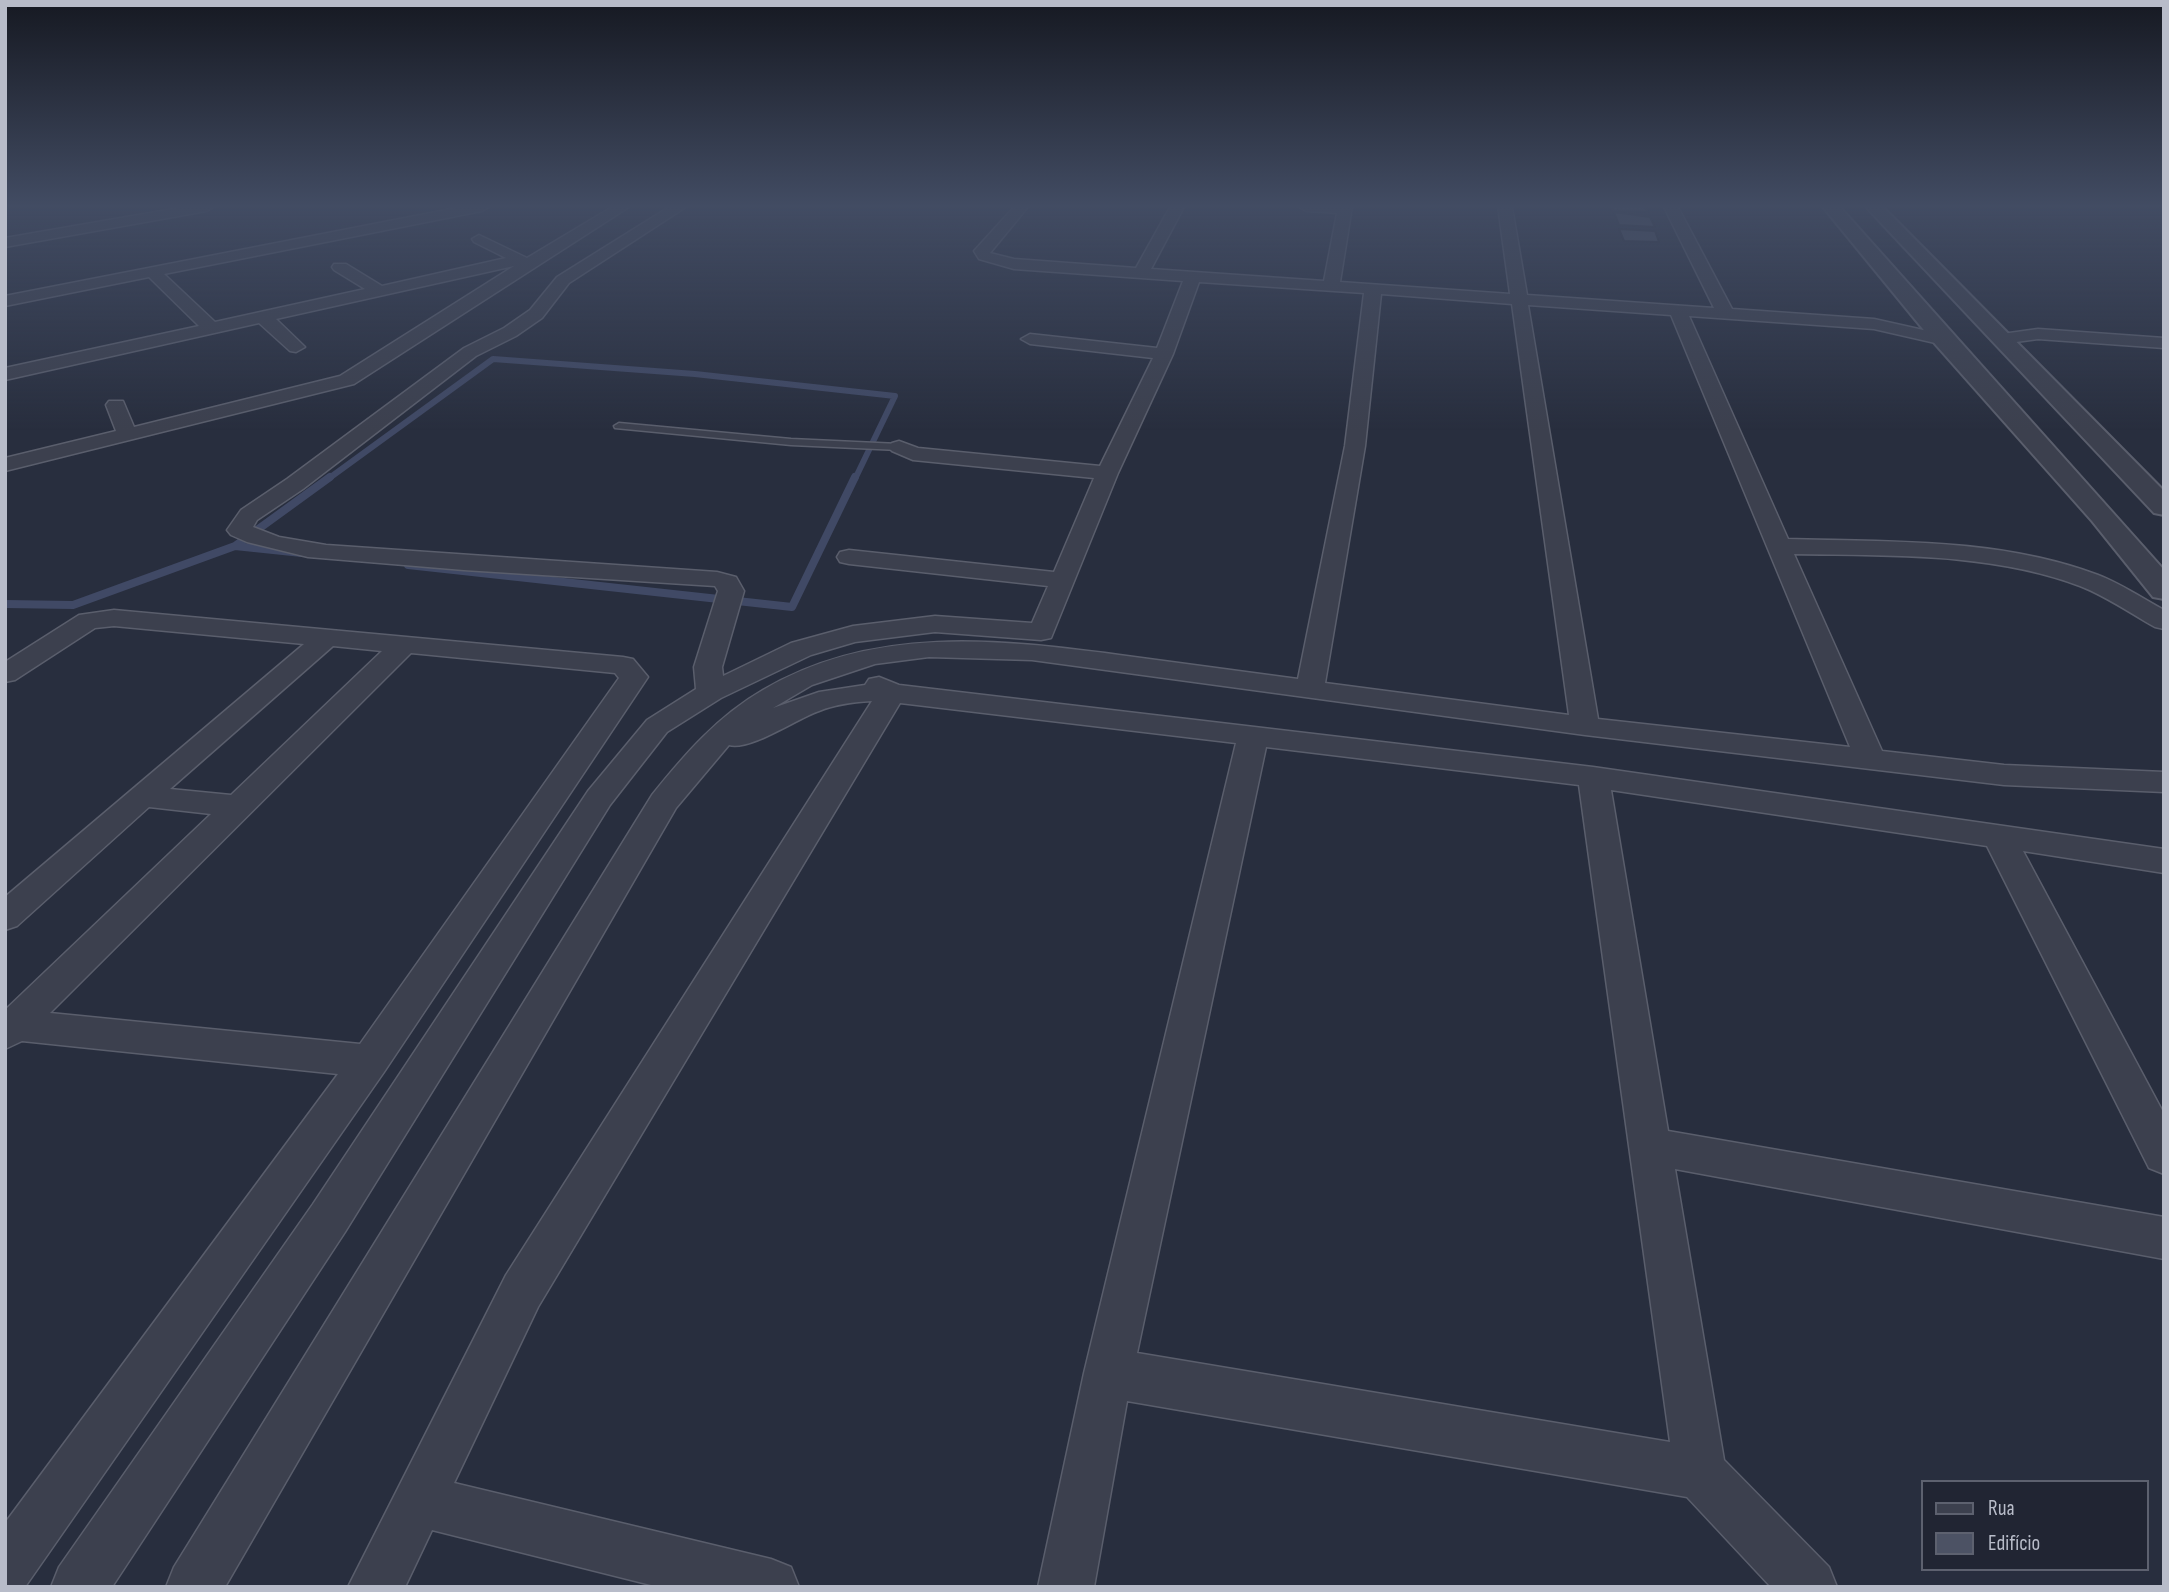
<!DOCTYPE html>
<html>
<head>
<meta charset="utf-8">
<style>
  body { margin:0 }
  #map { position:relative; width:2169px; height:1592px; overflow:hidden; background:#282e3e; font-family:"Sofia Sans Condensed",sans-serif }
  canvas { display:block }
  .frame { position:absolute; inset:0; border:7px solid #b8bcc9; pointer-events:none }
  .legend { position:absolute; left:1921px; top:1480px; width:228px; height:91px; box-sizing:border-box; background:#212533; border:2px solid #5d616f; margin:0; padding:9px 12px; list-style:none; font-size:21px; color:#b8bcc9 }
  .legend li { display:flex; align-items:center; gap:14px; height:35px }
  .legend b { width:35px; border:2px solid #5d616f }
</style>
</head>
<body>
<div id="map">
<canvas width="2169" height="1592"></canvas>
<div class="frame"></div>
<ul class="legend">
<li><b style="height:9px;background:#3c404e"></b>Rua</li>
<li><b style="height:19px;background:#4c5264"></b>Edifício</li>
</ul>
</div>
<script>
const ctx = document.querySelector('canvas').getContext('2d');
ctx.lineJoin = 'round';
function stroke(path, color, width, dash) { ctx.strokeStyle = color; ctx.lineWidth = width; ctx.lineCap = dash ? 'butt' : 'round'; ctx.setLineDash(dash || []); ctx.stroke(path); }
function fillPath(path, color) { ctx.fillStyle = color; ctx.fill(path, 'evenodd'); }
const streamFar1 = new Path2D(`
  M328 479 493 359 695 374 895 396 855 479`);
const stream = new Path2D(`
  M235 546 302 553
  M408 565 792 607 855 477
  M5 604 73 605 235 546 330 477`);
const building = new Path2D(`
  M1611 207H1643L1648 212 1612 210Z
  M1614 212 1650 217 1655 227 1619 225Z
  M1619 229 1655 231 1659 242 1624 241Z`);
const service = new Path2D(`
  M619 423 791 439 899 444 904 447 899 450 791 445 615 428 614 426Z`);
const minor = new Path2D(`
  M184 207H214L207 211 5 247V238Z
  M461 207H489L482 211 164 274 215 322 365 289 334 270 332 267 334 264H346L382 286 506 258 474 242 472 239 479 235 527 258 612 207H629L354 384 5 471V458L116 431 106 405 109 401H123L134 427 340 376 514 266 276 319 305 347 296 352 290 351 259 323 5 380V368L199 326 149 277 5 306V296Z
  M669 207H686L569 283 542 318 516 336 476 356 303 489 257 520 253 527 279 537 326 545 717 572 736 577 744 591 722 667 723 676 791 643 853 626 935 616 1032 623 1048 586 849 564 840 562 837 557 840 552 849 550 1054 572 1094 478 913 460 892 451 888 447 892 443 899 441 918 448 1100 466 1153 358 1030 344 1021 339 1030 334 1157 348 1183 281 1014 269 979 259 974 251 1014 207H1028L990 253 1014 259 1136 268 1170 207H1184L1151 269 1324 281 1337 213 1306 211 1299 207H1352L1340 282 1510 294 1498 207H1512L1527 295 1714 308 1664 207H1678L1732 309 1874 319 1950 336 1953 340 1950 344 1944 345 1874 329 1689 316 1788 539C1891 542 2000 538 2098 575 2121 584 2142 598 2164 610V629L2155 627C2130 613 2106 596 2080 586 1990 552 1889 556 1794 554L1882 751 2004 765 2164 772V792L2004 785 1585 735 1032 660 929 657 875 664 812 685 773 708 819 692 865 685 869 679 879 677 899 685 1593 767 2164 849V873L2023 851 2164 1114V1174L2149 1168 1987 846 1611 790 1668 1131 2164 1217V1259L1675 1169 1724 1460 1829 1567 1837 1587H1771L1687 1497 1127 1401 1094 1587H1038L1084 1373 1236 743 900 703 538 1307 454 1483 771 1559 791 1567 799 1587H659L432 1530 405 1587H348L506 1275 872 701C854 702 836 704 819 711 796 719 750 751 729 745L676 808 225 1587H166L174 1567 652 795C684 755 718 716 763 690 873 625 998 639 1119 655 1179 663 1238 671 1298 679L1345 446 1364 293 1199 282 1173 354 1118 473 1051 638 1041 640 935 632 855 642 811 655 721 698 667 732 610 805 345 1232 112 1587H51L59 1567 313 1204 588 791 647 720 696 689 694 667 718 591 715 586 464 570 308 557 247 542 231 535 227 530 241 510 287 479 464 348 504 328 530 310 557 277ZM1381 294 1512 304 1569 715 1325 683 1365 446ZM1528 305 1671 315 1850 747 1598 719ZM1266 747 1579 785 1670 1442 1137 1353Z
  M2038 329 2164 338V348L2038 339 2016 342 2012 348 2006 349 1997 344 2002 334Z
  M114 610 623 657 633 659 648 677 384 1072 25 1587H5V1523L338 1074 22 1041 5 1049V1010L211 814 149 807 17 926 5 930V897L304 644 114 626 95 628 15 680 5 682V662L79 615ZM333 646 382 651 231 795 170 789ZM411 653 615 673 619 678 360 1044 50 1013Z`);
const tertiary = new Path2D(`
  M1823 207H1840L2164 570V599L2153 597 2092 521 1936 345Z
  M1866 207H1883L2164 491V515L2154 513Z`);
stroke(streamFar1, '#404965', 6);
stroke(stream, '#404965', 8);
fillPath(building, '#4c5264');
stroke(building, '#232735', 2);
stroke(service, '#5a5e6c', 3);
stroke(minor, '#5a5e6c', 3);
stroke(tertiary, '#5a5e6c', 4);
fillPath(service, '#3c404e');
fillPath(minor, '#3c404e');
fillPath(tertiary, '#3c404e');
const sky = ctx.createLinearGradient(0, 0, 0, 430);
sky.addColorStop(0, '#161922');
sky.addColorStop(0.48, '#424c63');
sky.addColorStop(1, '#424c6300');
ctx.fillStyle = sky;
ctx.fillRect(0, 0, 2169, 430);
</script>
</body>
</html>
